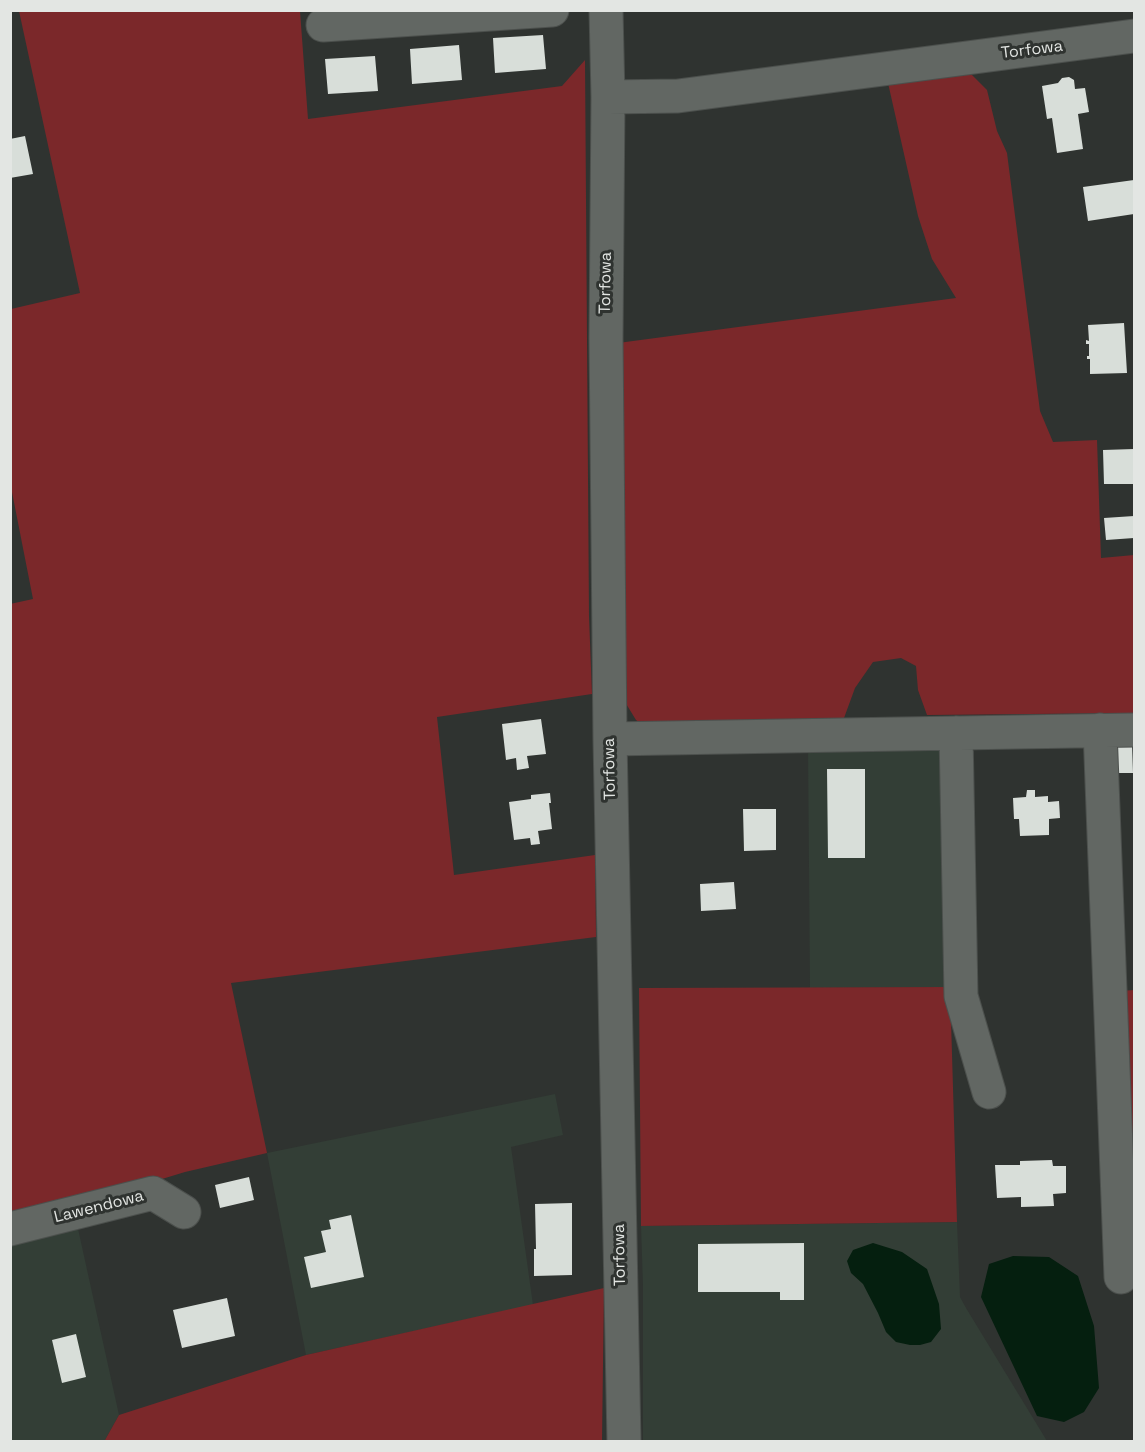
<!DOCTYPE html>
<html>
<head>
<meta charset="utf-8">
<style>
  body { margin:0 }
  #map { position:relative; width:1145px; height:1452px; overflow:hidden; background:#2f3330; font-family:"Space Grotesk",sans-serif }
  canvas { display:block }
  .frame { position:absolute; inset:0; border:12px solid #e3e6e3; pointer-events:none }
</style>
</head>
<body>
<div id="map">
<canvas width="1145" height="1452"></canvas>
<div class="frame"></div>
</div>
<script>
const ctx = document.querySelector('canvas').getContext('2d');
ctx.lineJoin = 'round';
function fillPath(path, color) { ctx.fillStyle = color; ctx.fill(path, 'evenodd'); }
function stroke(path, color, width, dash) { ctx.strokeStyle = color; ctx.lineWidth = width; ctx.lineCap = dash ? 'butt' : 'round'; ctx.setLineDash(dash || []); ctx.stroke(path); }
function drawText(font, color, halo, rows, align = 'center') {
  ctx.font = font + ' "Space Grotesk",sans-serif'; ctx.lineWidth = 6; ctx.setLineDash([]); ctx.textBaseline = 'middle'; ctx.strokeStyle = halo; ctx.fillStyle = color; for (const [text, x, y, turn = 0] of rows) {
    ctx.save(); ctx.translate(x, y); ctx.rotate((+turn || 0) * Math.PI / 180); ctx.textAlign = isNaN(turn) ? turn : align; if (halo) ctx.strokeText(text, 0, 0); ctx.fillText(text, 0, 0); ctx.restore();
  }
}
const built = new Path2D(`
  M938 743 945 751 950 987 810 988 808 746Z
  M555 1094 563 1135 511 1147 533 1305 306 1355 267 1153Z
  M73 1206 119 1415 105 1440 97 1442H11V1225Z
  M957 1222 960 1297 966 1308 1047 1441H643V1286L641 1226Z`);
const green = new Path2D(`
  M19 11H300L308 119 562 86 585 60 589 616 592 694 437 717 454 875 595 855 596 937 231 983 267 1153 185 1172 11 1225 10 604 33 599 11 487V309L80 293Z
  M970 73 987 90 997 131 1007 153 1040 411 1053 442 1097 440 1101 558 1134 555V713L927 715 918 690 916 666 901 658 873 662 855 688 844 718 643 725 636 720 625 702 618 343 956 298 932 259 918 216 888 83Z
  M950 987 957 1222 641 1226 639 988Z
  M1134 990V1184H1127L1120 991Z
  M604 1288 602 1441H97L105 1440 119 1415 306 1355Z`);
const water = new Path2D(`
  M873 1243 902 1252 927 1269 939 1304 941 1329 931 1342 920 1345H910L896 1342 886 1332 878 1313 863 1284 851 1273 847 1261 853 1250Z
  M1013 1256 1049 1257 1078 1276 1094 1326 1099 1388 1084 1412 1064 1422 1037 1416 981 1297 989 1264Z`);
const building = new Path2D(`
  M543 35 546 69 495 73 493 38Z
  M459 45 462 80 412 84 410 49Z
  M375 56 378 91 328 94 325 59Z
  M1069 77 1074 80 1075 89 1085 88 1089 112 1078 114 1083 149 1057 153 1052 118 1047 119 1042 86 1058 83 1062 78Z
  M25 136 33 174 10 178V139Z
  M1134 180V214L1088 221 1083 187Z
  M1124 323 1127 373 1090 374V359H1087V356H1089V344H1086V340L1089 341 1088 325Z
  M1134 449V484H1104L1103 450Z
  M1134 516V538L1106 540 1104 518Z
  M541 719 546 754 527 756 529 768 517 770 516 758 506 760 502 724Z
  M1118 743H1132L1133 773H1118Z
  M827 769H865V858H828Z
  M1027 790H1035V797L1048 796V802L1059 801 1060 818 1049 819V835L1020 836 1019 819H1014L1013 798 1026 797Z
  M550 793 551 803H549L552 829 538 831 540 844 531 845 530 838 514 840 509 802 531 799V795Z
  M743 809H776V850L744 851Z
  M734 882 736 909 701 911 700 884Z
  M1052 1160 1053 1166H1066V1193L1053 1194 1054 1206 1021 1207V1197L997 1198 995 1165H1020V1161Z
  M249 1177 254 1200 220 1208 215 1185Z
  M572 1203V1275L534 1276V1249H536L535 1204Z
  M351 1215 364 1277 311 1288 304 1257 326 1252 321 1231 331 1229 329 1220Z
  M804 1243V1300H780V1292H698V1244Z
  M227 1298 235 1336 182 1348 173 1310Z
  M76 1334 86 1377 62 1383 52 1340Z`);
const minor = new Path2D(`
  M606 10 608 97 606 338 610 739 624 1442
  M323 25 552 10
  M608 97 678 96 1134 36
  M1100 730 1121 1277
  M956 733 961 996 989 1092
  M610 739 1134 730
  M10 1229 153 1193 184 1212`);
const streetNames = [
  ["Torfowa",1032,50,-7],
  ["Torfowa",606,283,-89],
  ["Torfowa",610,769,-91],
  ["Lawendowa",99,1207,-14],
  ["Torfowa",620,1255,-91]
];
fillPath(built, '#333e36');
fillPath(green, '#7b282a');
fillPath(water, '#051f0f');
fillPath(building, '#d8ded9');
stroke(minor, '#4c504d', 35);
stroke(minor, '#626763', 33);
drawText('16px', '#e3e6e3', '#2f3330', streetNames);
</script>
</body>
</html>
